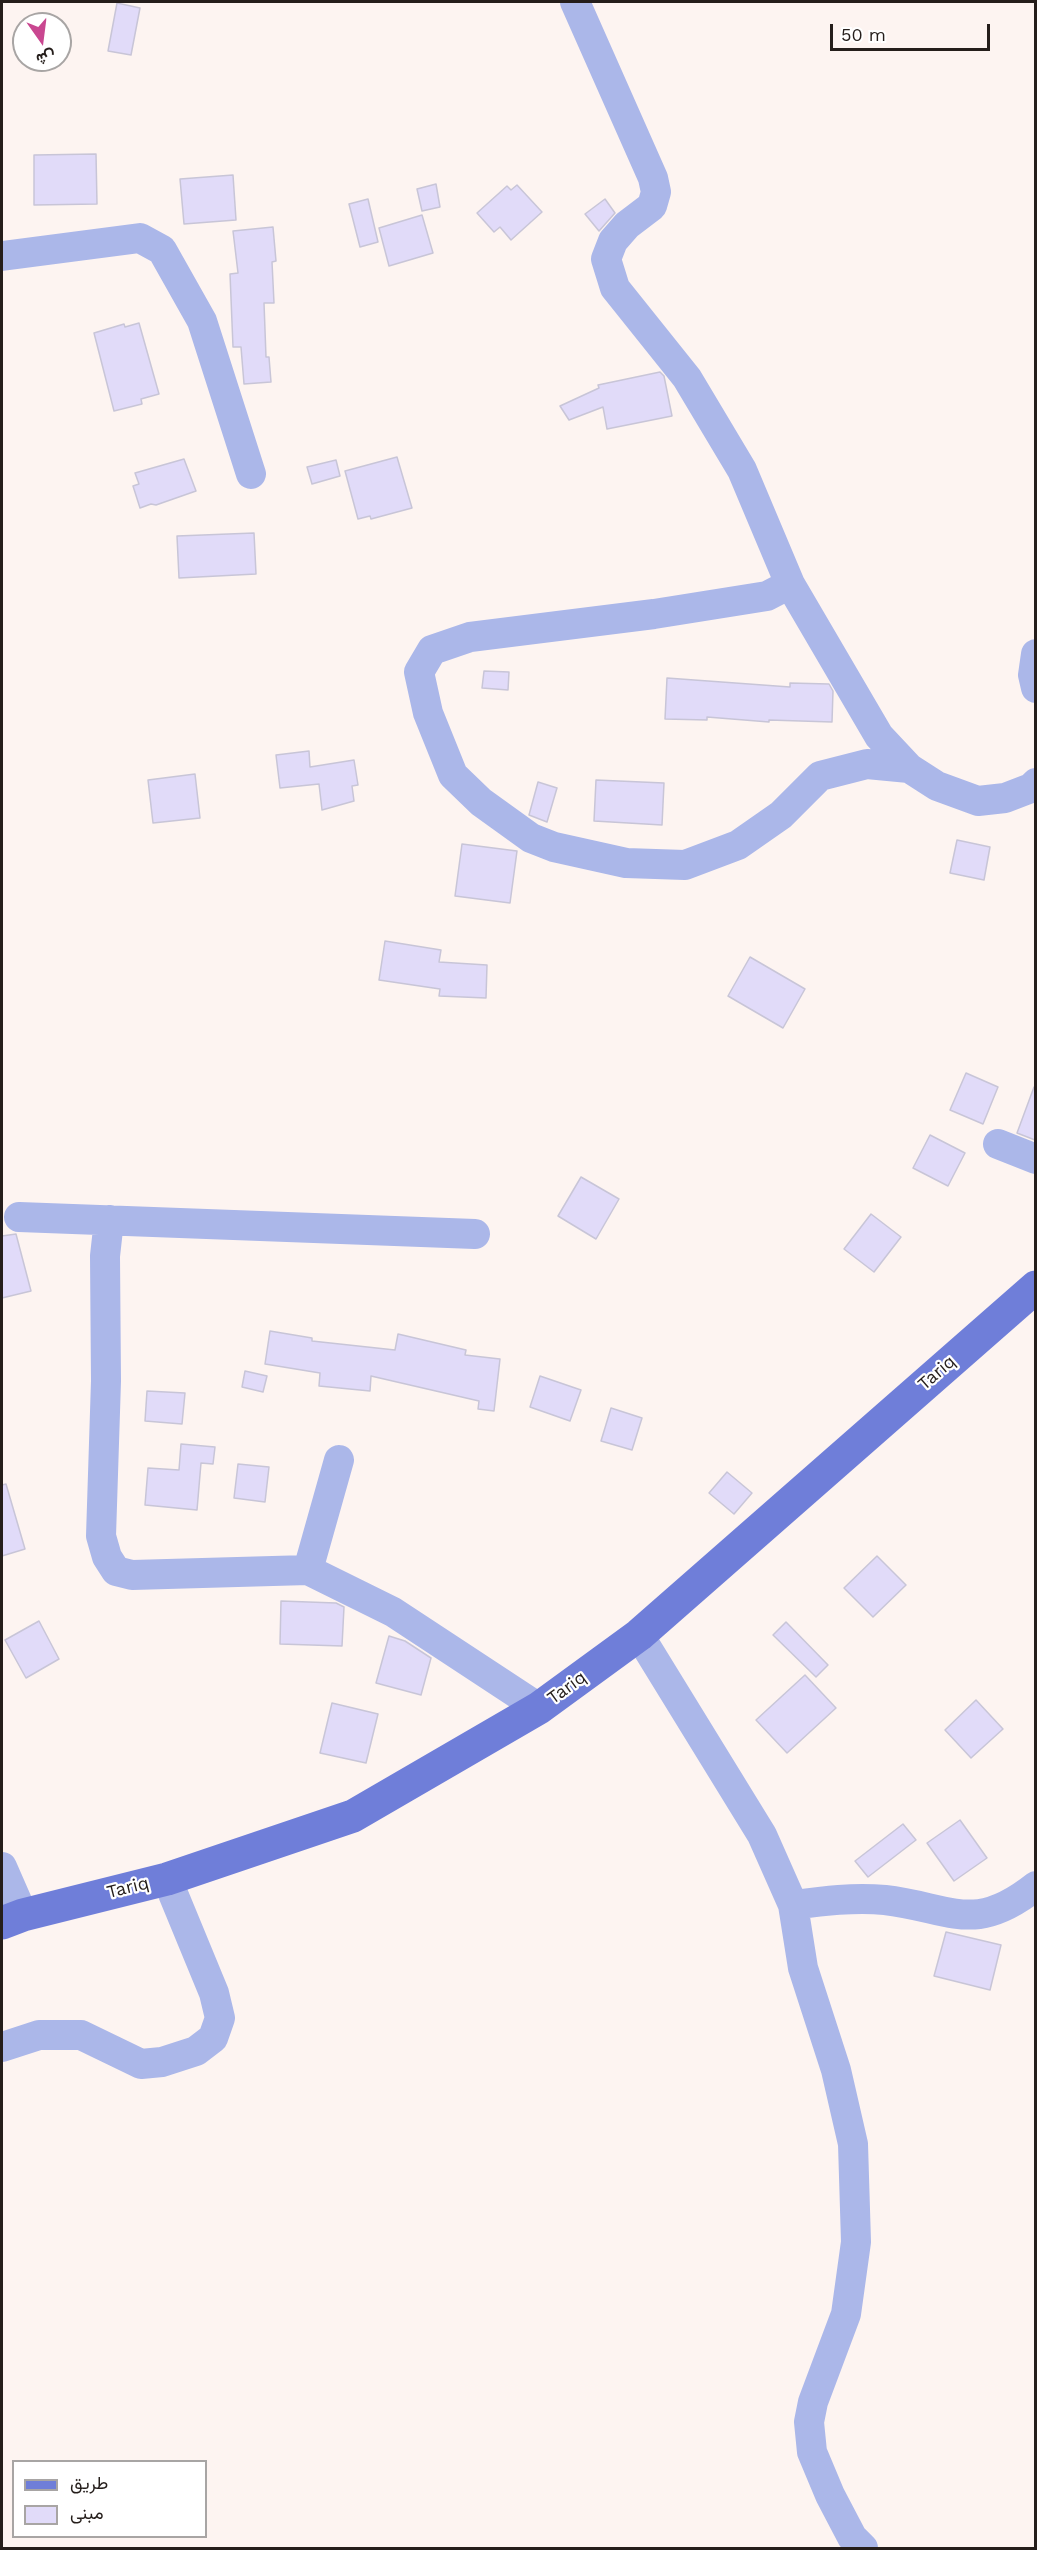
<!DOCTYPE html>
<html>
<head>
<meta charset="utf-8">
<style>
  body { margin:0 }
  #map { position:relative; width:1037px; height:2550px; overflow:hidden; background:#fdf4f1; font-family:"Work Sans",Vazirmatn,sans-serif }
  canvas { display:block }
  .frame { position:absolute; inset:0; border:3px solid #251e1b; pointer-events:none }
  .legend { position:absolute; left:12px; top:2460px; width:195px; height:78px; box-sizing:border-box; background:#fff; border:2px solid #a8a5a4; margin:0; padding:8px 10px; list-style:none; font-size:18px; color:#251e1b }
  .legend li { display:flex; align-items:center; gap:12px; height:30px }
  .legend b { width:30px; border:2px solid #a8a5a4 }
  .north { position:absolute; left:12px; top:12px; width:60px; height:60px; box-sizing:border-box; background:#fff; border:2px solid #a8a5a4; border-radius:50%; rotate:166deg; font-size:16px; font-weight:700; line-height:24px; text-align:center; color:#251e1b }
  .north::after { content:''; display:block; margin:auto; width:21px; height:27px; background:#c94790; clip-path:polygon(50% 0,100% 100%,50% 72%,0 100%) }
  .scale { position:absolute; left:830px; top:24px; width:160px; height:27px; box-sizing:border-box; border:3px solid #251e1b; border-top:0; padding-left:8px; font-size:18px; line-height:21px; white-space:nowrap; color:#251e1b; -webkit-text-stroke:4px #fff; paint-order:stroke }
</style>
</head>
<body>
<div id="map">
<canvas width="1037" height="2550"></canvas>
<div class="frame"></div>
<ul class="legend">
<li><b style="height:8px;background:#6f7ed9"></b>طريق</li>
<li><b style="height:16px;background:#e1dbf9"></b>مبنى</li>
</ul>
<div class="north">ش</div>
<div class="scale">50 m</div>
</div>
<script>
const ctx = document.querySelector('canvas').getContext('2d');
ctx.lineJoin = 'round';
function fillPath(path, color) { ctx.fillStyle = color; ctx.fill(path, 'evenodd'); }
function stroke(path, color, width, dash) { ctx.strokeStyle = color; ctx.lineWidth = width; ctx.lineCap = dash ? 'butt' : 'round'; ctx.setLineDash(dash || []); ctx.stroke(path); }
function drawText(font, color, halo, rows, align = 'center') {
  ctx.font = font + ' "Work Sans",sans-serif'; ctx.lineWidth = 4.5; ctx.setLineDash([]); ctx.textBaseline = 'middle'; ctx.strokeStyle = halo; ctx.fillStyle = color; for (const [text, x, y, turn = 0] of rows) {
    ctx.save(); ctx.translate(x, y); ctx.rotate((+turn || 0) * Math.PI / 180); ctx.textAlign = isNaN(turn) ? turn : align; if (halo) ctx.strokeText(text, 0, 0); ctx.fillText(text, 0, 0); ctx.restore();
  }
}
const building = new Path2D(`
  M117 3 140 8 131 55 108 51Z
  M96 154 97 204 34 205V155Z
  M233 175 236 220 184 224 180 179Z
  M436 184 440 207 422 211 417 189Z
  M517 185 542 212 511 240 500 227 494 232 477 213 507 186 511 190Z
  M368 199 378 242 360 247 349 204Z
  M605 199 615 213 599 231 585 214Z
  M422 215 433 253 389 266 379 228Z
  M273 227 276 261 272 262 274 303H264L266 357H269L271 382 244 384 241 347H233L230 274 238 273 233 231Z
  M139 323 159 394 141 399 142 404 114 411 94 333 124 324 125 327Z
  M660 372 664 376 672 416 607 429 603 407 569 420 560 406 599 388 598 385Z
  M397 457 412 508 371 519 370 516 358 519 345 471Z
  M184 459 196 491 156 505 151 504 140 508 133 486 139 484 135 473Z
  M336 460 340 476 312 484 307 467Z
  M254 533 256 574 179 578 177 536Z
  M484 671 509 672 508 690 482 688Z
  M667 678 790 687V683L829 684 833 691 832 722 769 720V722L707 717V720L665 719Z
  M309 751 310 767 354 760 358 785 352 786 354 801 322 810 319 784 280 788 276 755Z
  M195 774 200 818 153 823 148 780Z
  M596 780 664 783 662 825 594 821Z
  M538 782 557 788 547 822 529 815Z
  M957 840 990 847 984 880 950 873Z
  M462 844 517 851 510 903 455 896Z
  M385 941 441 950 439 962 487 965 486 998 439 996 440 989 379 980Z
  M750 957 805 989 783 1028 728 996Z
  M966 1073 998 1087 983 1124 950 1110Z
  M1034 1087H1035V1140L1017 1133Z
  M930 1135 965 1153 948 1186 913 1168Z
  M581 1177 619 1199 596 1239 558 1216Z
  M871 1214 901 1237 874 1272 844 1249Z
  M16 1234 31 1291 2 1298V1236Z
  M270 1331 312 1338V1341L395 1350 398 1334 466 1350 465 1355 500 1359 494 1411 478 1409 479 1401 371 1376 370 1391 319 1386 320 1373 265 1364Z
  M245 1371 267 1376 263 1392 242 1387Z
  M540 1376 581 1390 570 1421 530 1407Z
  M147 1391 185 1393 182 1424 145 1421Z
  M611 1408 642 1418 632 1450 601 1441Z
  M181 1444 215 1447 213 1464 201 1463 197 1510 145 1505 148 1468 179 1470Z
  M238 1464 269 1467 265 1502 234 1498Z
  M727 1472 752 1493 734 1514 709 1493Z
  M6 1484 25 1549 2 1556V1485Z
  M877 1556 906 1585 873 1617 844 1588Z
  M281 1601 336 1603 344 1607 342 1646 280 1644Z
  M39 1621 59 1659 26 1678 5 1640Z
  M786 1622 828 1665 816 1677 773 1635Z
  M389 1636 405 1641 431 1658 421 1695 376 1683Z
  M805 1675 836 1708 787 1753 756 1720Z
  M976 1700 1003 1729 971 1758 945 1730Z
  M332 1703 378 1714 366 1763 320 1753Z
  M960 1820 987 1858 954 1881 927 1843Z
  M903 1824 916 1840 868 1877 855 1861Z
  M946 1932 1001 1945 990 1990 934 1976Z`);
const minor = new Path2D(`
  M575 2 653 178 656 192 652 206 627 225 613 241 606 259 615 288 687 378 742 470 790 584 879 736 909 768 937 786 978 801 1005 798 1031 788 1036 783
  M2 256 140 238 162 250 202 321 251 474
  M790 584 767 596 654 614 470 637 432 650 419 672 428 713 453 775 481 802 531 838 554 847 626 863 685 865 738 845 781 815 820 776 867 764 909 768
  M1036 654 1033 675 1036 688
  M998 1144 1036 1159
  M19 1217 475 1234
  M109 1220 105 1256 106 1381 101 1536 107 1557 116 1571 132 1575 308 1570
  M339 1460 308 1570 393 1612 539 1708
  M639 1635 762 1835 793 1905 803 1968 836 2070 853 2144 856 2242 846 2314 813 2402 809 2422 812 2452 830 2495 852 2537 863 2548
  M2 1867 23 1915
  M793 1905C823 1901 854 1897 885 1900 952 1908 974 1935 1036 1886
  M2 2047 39 2035H81L141 2064 162 2062 196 2051 213 2038 220 2018 214 1993 167 1879`);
const major = new Path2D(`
  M2 1923 23 1915 167 1879 353 1816 539 1708 639 1635 1036 1287`);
const streetNames = [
  ["Tariq",937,1373,-41],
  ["Tariq",567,1688,-36],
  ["Tariq",128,1888,-14]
];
fillPath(building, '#e1dbf9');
stroke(building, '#c8c5d7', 1.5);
stroke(minor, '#abb7e9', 30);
stroke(major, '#6f7ed9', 33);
drawText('18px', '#251e1b', '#fff', streetNames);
</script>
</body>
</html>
